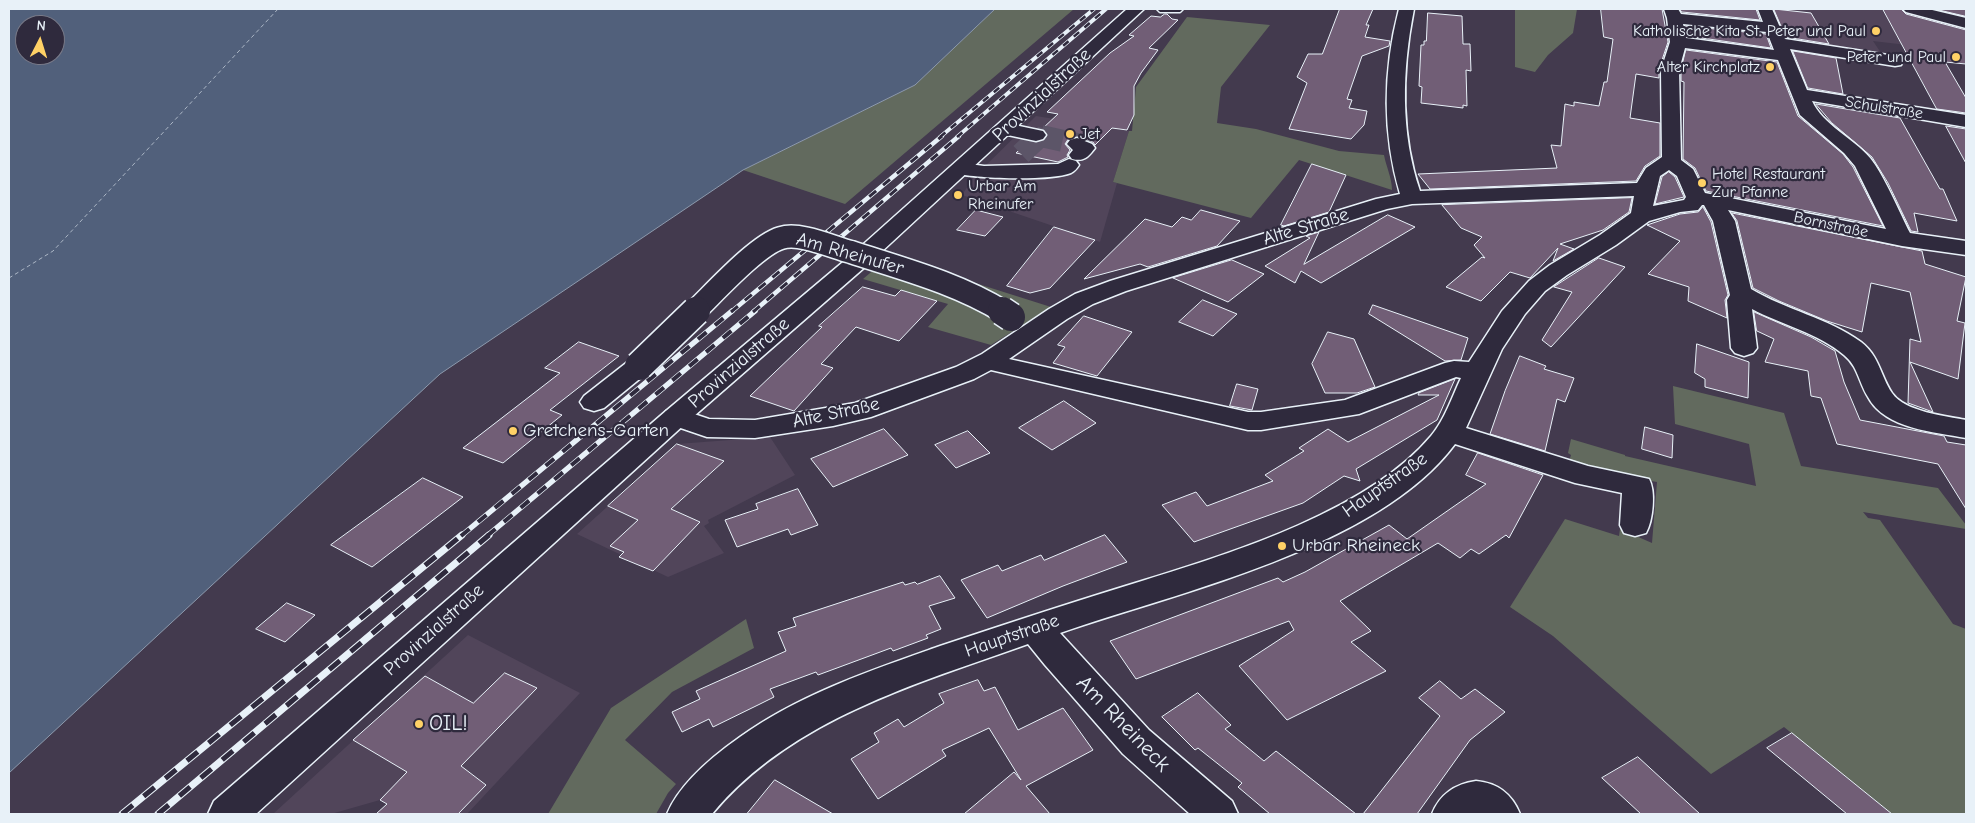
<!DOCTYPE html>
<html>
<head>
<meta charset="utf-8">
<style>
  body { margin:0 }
  #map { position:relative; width:1975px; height:823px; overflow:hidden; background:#433a4e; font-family:"Comic Neue",sans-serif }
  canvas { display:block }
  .frame { position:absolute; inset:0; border:10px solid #e8f1f8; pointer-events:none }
  .north { position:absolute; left:15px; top:15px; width:50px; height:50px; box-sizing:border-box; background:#2f2a3d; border:1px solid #797a88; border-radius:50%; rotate:5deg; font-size:14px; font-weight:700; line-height:20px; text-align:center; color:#e8f1f8 }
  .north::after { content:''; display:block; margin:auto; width:18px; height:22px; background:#ffd166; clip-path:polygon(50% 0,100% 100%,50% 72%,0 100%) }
</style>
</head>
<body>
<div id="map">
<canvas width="1975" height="823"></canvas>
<div class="frame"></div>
<div class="north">N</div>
</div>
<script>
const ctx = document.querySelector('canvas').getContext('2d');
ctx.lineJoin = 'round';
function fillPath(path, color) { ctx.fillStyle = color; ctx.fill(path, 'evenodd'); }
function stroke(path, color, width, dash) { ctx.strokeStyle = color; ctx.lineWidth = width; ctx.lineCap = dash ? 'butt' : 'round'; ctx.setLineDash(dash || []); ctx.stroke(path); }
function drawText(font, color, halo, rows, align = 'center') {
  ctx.font = font + ' "Comic Neue",sans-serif'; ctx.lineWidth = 4.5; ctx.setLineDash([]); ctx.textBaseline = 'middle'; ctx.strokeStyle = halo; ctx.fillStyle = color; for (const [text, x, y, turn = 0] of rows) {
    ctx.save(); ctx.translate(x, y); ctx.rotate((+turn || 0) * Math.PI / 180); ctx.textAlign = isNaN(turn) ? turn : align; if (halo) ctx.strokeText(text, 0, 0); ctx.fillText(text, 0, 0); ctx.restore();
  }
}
const built = new Path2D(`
  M1774 9H1894L1905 11 1966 26V52L1873 41 1885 59 1792 44Z
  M1036 116 1129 131 1113 182 1117 183 1100 242 962 195 974 177Z
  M770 437 795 475 708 520 709 523 704 526 724 553 668 577 577 534 677 444Z
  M468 635 580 693 467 814H404L380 800 331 814H273Z`);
const green = new Path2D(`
  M995 9H1074L845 204 743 170 915 85Z
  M1515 9H1577L1573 33 1548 55 1535 72 1515 67Z
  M1187 17 1270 25 1221 87 1217 123 1256 129 1339 151 1384 155C1386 166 1392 178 1392 190L1299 160 1251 218 1113 182 1129 131H1132L1136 87Z
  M890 256 1051 307 991 345 928 327 948 304 863 279Z
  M1673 386 1784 413 1801 466 1938 488 1966 525V529L1863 512 1868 518 1880 520 1953 624 1966 629V814H1892L1784 727 1711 774 1553 636 1510 607 1565 519 1619 536 1620 529 1652 543 1657 482 1587 470 1568 465 1571 455 1568 453 1571 439 1625 455V456L1756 486 1749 444 1675 424Z
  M746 619 754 648 672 692 625 740 676 784 668 793 656 814H548L611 708Z`);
const water = new Path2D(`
  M9 9H995L915 85 743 170 440 374 9 773ZM25 25H55V55H25Z`);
const ferry = new Path2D(`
  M9 278 53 251 278 9`);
const building = new Path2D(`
  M1340 9H1373L1366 25H1369L1365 37 1390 41 1389 46 1362 56 1347 99 1352 100 1349 108 1367 111 1364 125 1351 139 1289 129 1307 83 1297 77 1308 54H1322Z
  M1601 9H1662L1668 42 1659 69V78L1636 74 1630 118 1660 123V156L1645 166 1636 181 1430 189 1418 174 1557 168 1551 145 1561 146 1565 104 1574 106V102L1599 106 1604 82H1607L1613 39 1604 37Z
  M1680 9H1756L1760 20 1682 12Z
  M1774 9 1811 13 1829 44 1786 37Z
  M1883 9H1901L1906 14 1966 30V64L1945 62 1966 98V113L1937 109Z
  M1935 9H1966V16Z
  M1428 13 1462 16 1463 44H1470L1471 71 1466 70 1467 106 1463 105V108L1421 103 1422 87 1419 86 1421 45H1424V41H1426Z
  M1165 14H1167L1172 19 1178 20 1149 48 1158 50 1141 73 1134 86V115L1127 130 1112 128 1095 145 1093 142 1078 136 1069 138 1065 144 1070 150 1067 155 1068 157 1058 162 1016 153 1029 141 1037 143 1044 140 1048 135 1042 129 1058 114 1047 112 1110 53 1134 36 1129 35 1151 16 1160 17Z
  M1685 26 1766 34 1771 48 1688 36Z
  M1686 50 1777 62 1798 116 1843 154 1853 167 1883 226 1706 191 1695 168 1683 159 1684 82 1681 81V70Z
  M1793 51 1836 58 1843 94 1808 88Z
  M1816 104 1900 118 1940 189H1943L1957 221 1914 213 1918 232 1911 231 1888 183 1872 157 1832 123Z
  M1946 126 1966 129V163Z
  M1312 164 1346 175 1329 212 1284 226 1281 225Z
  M1669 172 1675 177 1684 197 1655 204 1662 177Z
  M1632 198 1629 212 1603 230 1560 244 1574 249 1553 261 1558 248 1530 278 1510 272 1481 301 1446 287 1482 257 1485 258 1474 245 1482 237 1461 228 1442 205Z
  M1703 207 1711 222 1728 295 1725 300 1727 318 1688 301 1689 287 1648 274 1680 241 1647 225 1680 214 1698 212Z
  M976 210 1003 217 985 236 957 230Z
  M1201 210 1240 221 1217 246 1148 267 1140 264 1084 279 1145 219 1172 227 1182 217 1191 220Z
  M1732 213 1922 251 1925 264 1966 277 1957 321 1965 323 1958 379 1910 362 1933 412 1908 403 1910 339 1921 342 1910 292 1871 283 1862 332 1827 321 1779 301 1753 288 1737 221Z
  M1388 215 1415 227 1321 283 1301 271 1295 283 1265 266 1310 238 1306 236 1319 232 1304 264Z
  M1054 227 1095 240 1050 288 1030 293 1007 286Z
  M1599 258 1625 267 1551 347 1542 340 1572 292 1554 287Z
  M1232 260 1264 274 1228 302 1173 278Z
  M863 287 895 296 901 290 937 301 899 341 856 327 821 364 833 368 794 411 750 396 822 327 819 326Z
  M1203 300 1237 314 1213 336 1179 322Z
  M1373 305 1468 338 1461 360 1445 361 1369 314Z
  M1754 312 1811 337 1835 351 1844 382 1860 420 1944 436 1947 442 1966 445V509L1938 464 1837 444 1821 398 1811 396 1808 371 1765 362 1774 339 1757 331Z
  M1084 316 1132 332 1097 376 1053 363 1065 347 1058 345Z
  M1328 332 1354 339 1375 387 1357 393H1325L1312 364Z
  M579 342 619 356 550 410 562 415 503 463 463 448 560 373 545 368Z
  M1697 344 1749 362 1748 398 1705 387V379L1695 373Z
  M1520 356 1546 366 1544 369 1574 378 1565 402 1557 399 1545 451 1490 434 1505 391Z
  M1455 379 1437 420 1356 469 1360 481 1344 476 1303 503 1194 542 1162 505 1196 492 1207 506 1273 481 1265 475 1304 451 1299 448 1328 429 1348 442 1439 395H1418L1419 393Z
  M1237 384 1258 389 1252 410 1230 406Z
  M1064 401 1096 423 1052 450 1019 428Z
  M1645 427 1673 435 1672 458 1642 449Z
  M884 429 908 455 833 487 811 459Z
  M968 431 990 453 956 468 935 445Z
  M677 444 724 461 671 509 700 522 653 571 619 557 624 552 610 546 638 520 608 506Z
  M1478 453 1543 475 1509 538 1506 535 1479 554 1471 549 1460 558 1438 543 1340 601 1371 631 1351 642 1386 671 1287 720 1239 666 1294 630 1289 621 1136 679 1110 641 1278 578 1283 582 1305 572 1389 525 1407 539 1486 484 1466 475Z
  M423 478 463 497 372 567 331 545Z
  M798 489 818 525 791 535 788 529 737 547 725 520 758 509 756 504Z
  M1105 535 1127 562 1063 586 987 618 961 580 998 565 1002 571 1041 555 1044 560Z
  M940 576 955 598 929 606 941 629 926 635 928 638 893 651 891 648 818 675 816 672 770 689 774 697 760 704 713 727 709 719 682 732 672 712 700 699 696 691 786 651 778 632 796 626 793 618 903 582 905 585 915 582 917 584Z
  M287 603 315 615 285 642 256 629Z
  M505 673 537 688 461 766 486 785 458 814H376L387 804 380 800 407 772 353 740 425 676 473 703Z
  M978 680 984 691 995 687 1018 730 1063 708 1093 750 1026 786 1050 814H964L1014 772 1021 780 989 728 942 750 946 756 878 799 851 759 879 742 874 733 898 719 904 727 944 703 939 694Z
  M1440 681 1461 699 1475 689 1505 712 1470 740 1417 814H1363L1440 716 1419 698Z
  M1198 693 1231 725 1225 729 1264 761 1276 751 1356 814H1270L1238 787 1242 783 1198 748 1195 750 1162 717Z
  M1792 733 1892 814H1847L1767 748Z
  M1638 757 1700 814H1641L1602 778Z
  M775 780 833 814H747Z`);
const minorTunnelFar1 = new Path2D(`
  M1036 135 1046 137`);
const minorTunnel = new Path2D(`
  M1041 136 1077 144
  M1021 154 1040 136`);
const minor = new Path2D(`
  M1157 9H1183L1180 12H1160Z
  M1399 9H1414C1402 70 1400 132 1420 191L1637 183 1646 168 1662 157 1661 70 1670 42 1667 18 1664 9H1678L1681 14 1763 22 1758 9H1772L1785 39 1901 57 1903 61 1901 65 1895 66 1790 49 1807 90 1966 115V127L1812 101C1823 125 1853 138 1870 158 1884 175 1899 212 1910 233L1966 241V255L1902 246 1728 210 1735 221 1751 289C1786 310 1828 318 1861 342 1880 357 1880 375 1892 393 1905 412 1946 416 1966 420V438C1934 432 1885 429 1868 397 1859 383 1858 366 1844 355 1818 333 1782 325 1752 309L1757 348 1753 353 1744 356 1735 353 1731 348 1727 300 1730 295 1713 221 1704 205H1702L1698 210 1680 212 1649 221 1616 245 1567 275 1545 291 1525 314 1502 349 1466 428 1588 466 1649 479C1656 491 1653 521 1646 533L1635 536 1624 533 1620 525 1622 493 1575 483 1455 444C1378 548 1178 592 1060 633L1149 730 1232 801 1238 814H1190L1123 754 1045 665 1028 644C916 684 791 719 712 814H667C680 783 713 756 740 737 800 694 872 670 940 646 1009 623 1076 601 1145 580 1235 552 1369 510 1431 436 1445 419 1452 397 1461 378L1456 377 1359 414 1261 430H1248L991 370 974 379 871 417 833 426 755 438 707 437 666 423 662 417 666 411 676 408 709 419 755 420 855 403 956 367 982 354 1049 309 1075 294 1110 281 1376 199 1400 194C1382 133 1383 70 1399 9ZM1683 24 1767 32 1774 50 1686 38ZM1685 48 1778 60 1800 115 1844 153 1855 166 1886 229 1705 193 1693 169 1681 160 1679 70ZM1669 170 1677 176 1686 197 1684 200 1653 206 1660 176ZM1634 196 1631 213 1600 235 1550 265 1529 281 1502 311 1469 362 1454 361 1445 363 1345 400 1261 412H1248L1009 359 1067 319 1093 304 1126 291 1387 209 1412 204Z
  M1903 9H1928L1966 18V28L1906 12Z
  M1005 123 1043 131 1046 135 1043 139 1036 141 998 133 996 129 998 125Z
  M1077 138 1092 144 1095 148C1088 157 1084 162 1072 159L1069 155 1073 150 1067 144 1070 140Z
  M1069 159 1076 161 1079 165C1077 168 1075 171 1071 173 1051 181 977 179 955 173L952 169 955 165 962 163 984 166 1058 164Z
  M639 358 648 360 652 366 648 372 604 408 594 411 584 408 580 402 584 396 630 360Z
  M1476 781C1498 783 1512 794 1520 814H1432C1440 794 1455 784 1476 781Z`);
const major = new Path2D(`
  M1127 9H1144L865 267 686 423 256 814H208L214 801 666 411 849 257Z`);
const railFar3 = new Path2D(`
  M940 137 1094 9
  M957 137 1106 9`);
const railFar2 = new Path2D(`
  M731 312 942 136
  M753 312 959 136`);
const railFar1 = new Path2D(`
  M461 536 732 311
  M487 536 755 311`);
const rail = new Path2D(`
  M122 814 462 535
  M158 814 489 535`);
const minorBridgeFar1 = new Path2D(`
  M694 312C714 293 757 245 781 238 800 232 832 247 851 252 903 269 957 283 1004 312`);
const minorBridge = new Path2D(`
  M1002 311 1011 317
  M639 366 696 311`);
const markers = [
  [1876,31,5,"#ffd166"],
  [1956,57,5,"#ffd166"],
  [1770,67,5,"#ffd166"],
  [1070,134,5,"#ffd166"],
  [1702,183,5,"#ffd166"],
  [958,195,5,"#ffd166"],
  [513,431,5,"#ffd166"],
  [1282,546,5,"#ffd166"],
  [419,724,5,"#ffd166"]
];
const farPoinames = [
  ["Katholische Kita St. Peter und Paul",1866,31],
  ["Peter und Paul",1946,57],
  ["Alter Kirchplatz",1760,67],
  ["Jet",1080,134,"left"],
  ["Hotel Restaurant",1712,174,"left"],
  ["Zur Pfanne",1712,192,"left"],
  ["Urbar Am",968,186,"left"],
  ["Rheinufer",968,204,"left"]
];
const farStreetnames = [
  ["Schulstraße",1884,108,9],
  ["Bornstraße",1831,225,12]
];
const streetNames = [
  ["Provinzialstraße",1042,95,-43],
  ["Alte Straße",1306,227,-17],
  ["Am Rheinufer",850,254,16],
  ["Provinzialstraße",739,363,-41],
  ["Alte Straße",836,413,-12],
  ["Hauptstraße",1385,485,-35],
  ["Provinzialstraße",434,630,-42],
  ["Hauptstraße",1012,636,-19]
];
const poiNames = [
  ["Gretchens-Garten",523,431],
  ["Urbar Rheineck",1292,546]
];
const nearPoinames = [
  ["OIL!",429,724]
];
const nearStreetnames = [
  ["Am Rheineck",1123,724,46]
];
fillPath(built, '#51455a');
fillPath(green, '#626a5e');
fillPath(water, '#51607b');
stroke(water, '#8d9aad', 1);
stroke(ferry, '#acb7c6', 1, [4, 3]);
fillPath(building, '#715e76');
stroke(building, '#e8f1f8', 1);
stroke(minorTunnelFar1, '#5c5568', 17, [17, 8]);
stroke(minorTunnel, '#5c5568', 22, [22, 11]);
stroke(minor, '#e8f1f8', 3);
stroke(major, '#e8f1f8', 3);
fillPath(minor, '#2f2a3d');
fillPath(major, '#2f2a3d');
stroke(railFar3, '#e8f1f8', 4);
stroke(railFar2, '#e8f1f8', 4.5);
stroke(railFar1, '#e8f1f8', 5.5);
stroke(rail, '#e8f1f8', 7);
stroke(railFar3, '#2f2a3d', 2.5, [7]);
stroke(railFar2, '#2f2a3d', 3, [9]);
stroke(railFar1, '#2f2a3d', 4, [11]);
stroke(rail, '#2f2a3d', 5, [14]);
stroke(minorBridgeFar1, '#e8f1f8', 25, []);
stroke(minorBridge, '#e8f1f8', 31, []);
stroke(minorBridgeFar1, '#2f2a3d', 22);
stroke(minorBridge, '#2f2a3d', 28);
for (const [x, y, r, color] of markers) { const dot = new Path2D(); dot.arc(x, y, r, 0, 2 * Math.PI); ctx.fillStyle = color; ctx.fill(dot); stroke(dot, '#2f2a3d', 2); }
drawText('16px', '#e8f1f8', '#2f2a3d', farPoinames, 'right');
drawText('16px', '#e8f1f8', '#2f2a3d', farStreetnames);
drawText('19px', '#e8f1f8', '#2f2a3d', streetNames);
drawText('19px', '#e8f1f8', '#2f2a3d', poiNames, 'left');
drawText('22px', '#e8f1f8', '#2f2a3d', nearPoinames, 'left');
drawText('22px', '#e8f1f8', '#2f2a3d', nearStreetnames);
</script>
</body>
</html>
